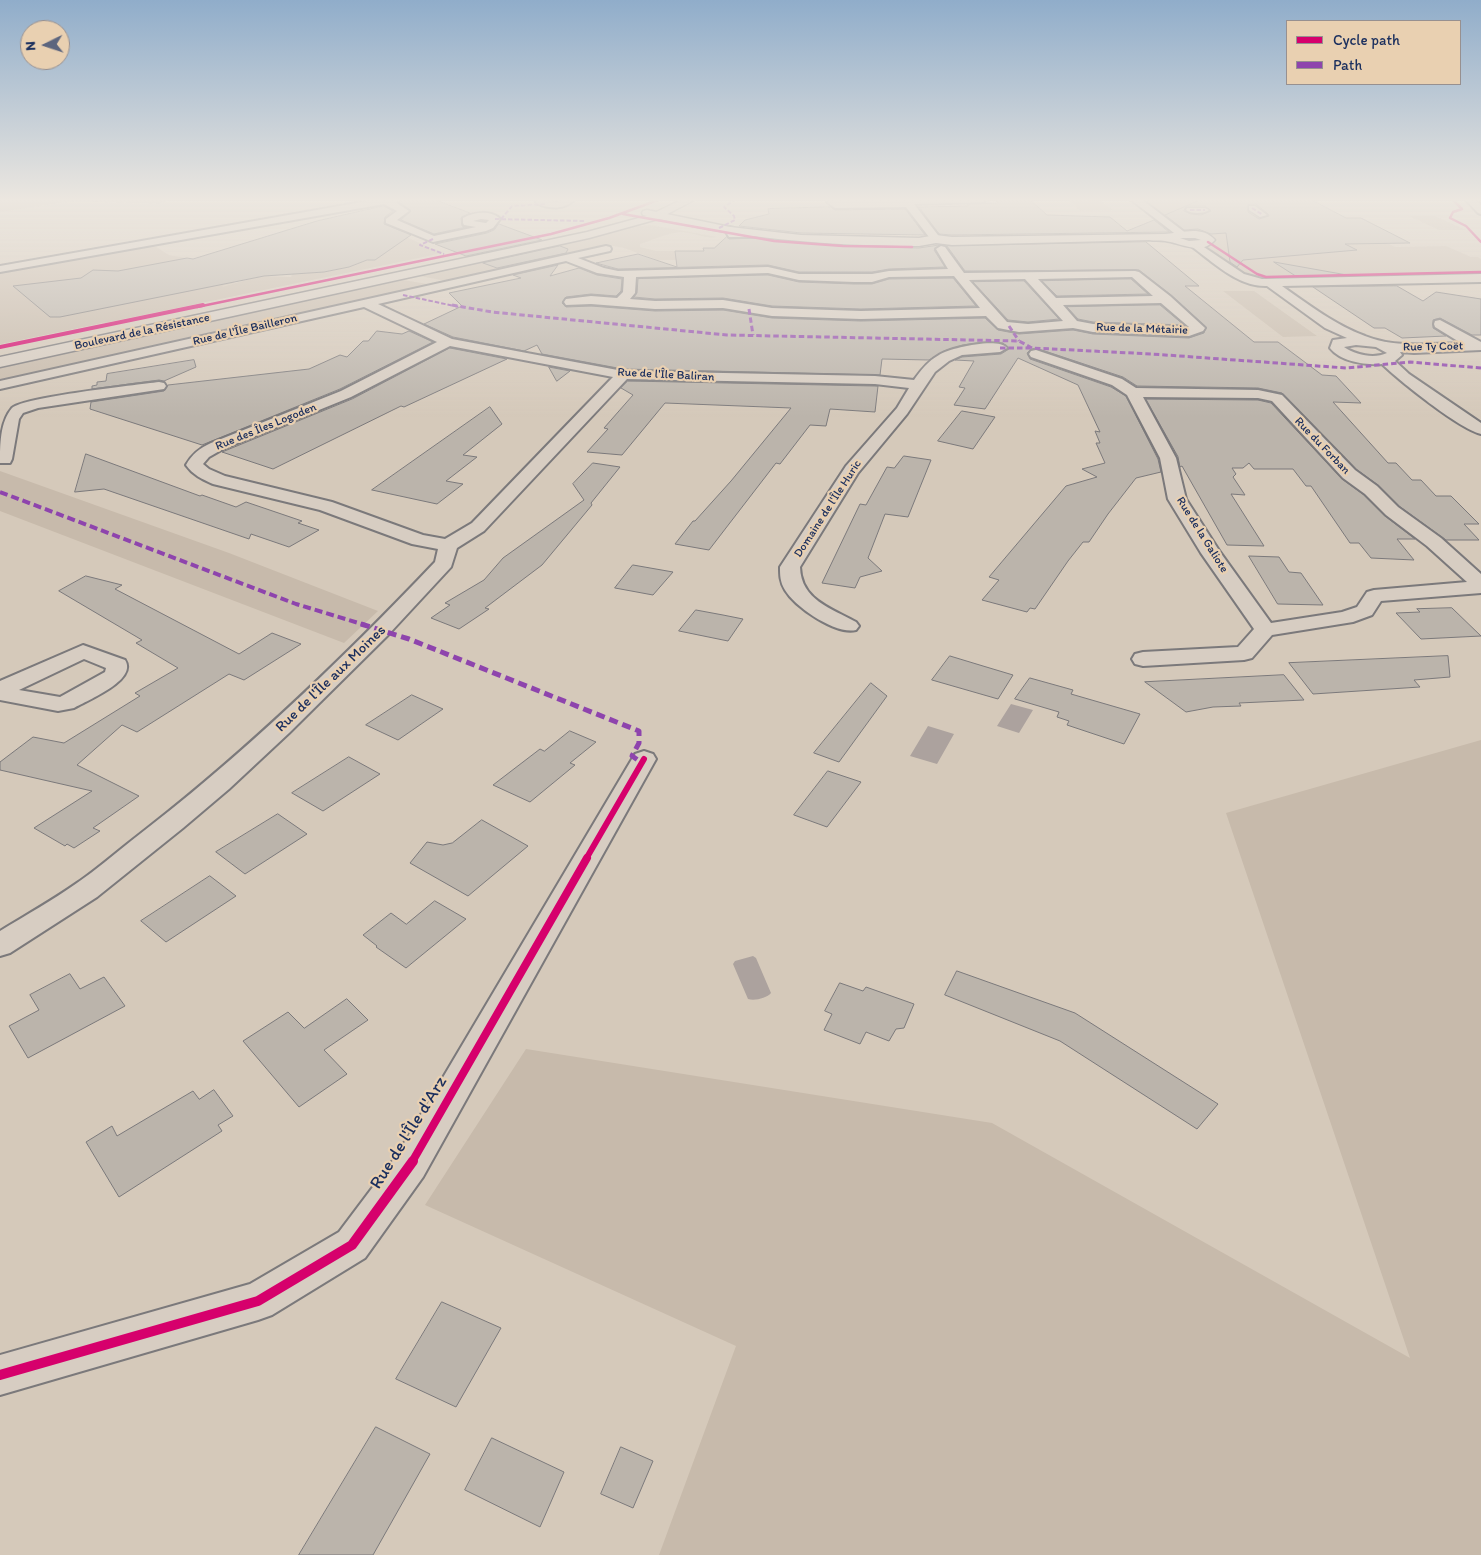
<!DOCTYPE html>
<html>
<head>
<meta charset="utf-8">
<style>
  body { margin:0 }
  #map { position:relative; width:1481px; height:1555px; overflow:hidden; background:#d5c9ba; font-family:Itim,sans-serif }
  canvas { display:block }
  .legend { position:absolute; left:1286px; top:20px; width:175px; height:65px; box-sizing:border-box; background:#e9d0b1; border:1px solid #979090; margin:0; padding:6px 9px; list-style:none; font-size:15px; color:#1b2f5e }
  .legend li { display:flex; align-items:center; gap:10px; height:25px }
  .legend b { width:25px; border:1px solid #979090 }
  .north { position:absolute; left:20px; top:20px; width:50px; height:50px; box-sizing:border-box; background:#e9d0b1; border:1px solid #979090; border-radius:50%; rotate:266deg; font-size:14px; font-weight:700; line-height:20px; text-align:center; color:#1b2f5e }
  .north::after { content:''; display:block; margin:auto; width:18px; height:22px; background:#5c657e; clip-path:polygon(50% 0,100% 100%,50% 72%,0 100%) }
</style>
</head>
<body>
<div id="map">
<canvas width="1481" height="1555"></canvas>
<ul class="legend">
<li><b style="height:6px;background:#d6006c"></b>Cycle path</li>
<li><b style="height:6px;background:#8e44ad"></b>Path</li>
</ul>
<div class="north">N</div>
</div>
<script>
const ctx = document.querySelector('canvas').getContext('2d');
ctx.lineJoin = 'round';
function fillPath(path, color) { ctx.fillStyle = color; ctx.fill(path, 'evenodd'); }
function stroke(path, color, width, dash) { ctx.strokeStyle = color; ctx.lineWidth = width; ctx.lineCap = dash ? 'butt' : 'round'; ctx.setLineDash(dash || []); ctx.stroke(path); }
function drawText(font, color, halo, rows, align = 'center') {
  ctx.font = font + ' Itim,sans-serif'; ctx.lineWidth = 4.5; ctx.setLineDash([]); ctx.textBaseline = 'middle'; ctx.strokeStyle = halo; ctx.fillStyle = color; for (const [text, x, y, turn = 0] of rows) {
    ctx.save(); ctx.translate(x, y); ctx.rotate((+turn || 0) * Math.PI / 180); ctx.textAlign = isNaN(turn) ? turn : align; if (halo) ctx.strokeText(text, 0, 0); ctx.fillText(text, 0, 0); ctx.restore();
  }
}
const built = new Path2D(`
  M1142 199H1310L1341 219 1395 247 1446 246 1471 257H1478L1481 259V275L1275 280 1248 276 1206 246 1218 241 1207 234 1181 228Z
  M153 245 169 255 221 264 230 280 235 283 222 286 238 295 0 344V272Z`);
const green = new Path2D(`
  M0 199H170L160 204 74 201 0 212Z
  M1064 199 1101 201 1113 210 1080 211 1070 201Z
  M1409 216H1435L1466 230H1439Z
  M651 225 717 237C705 239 695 233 683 232 669 232 653 240 640 244V247L656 251H676L677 260H657L624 248 608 245 461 280H441L419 276 592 238 636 226Z
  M399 234 443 253 104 323 137 304 192 293H200L261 276 291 277 292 274C311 273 330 272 348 267 358 264 366 259 375 260L386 251Z
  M403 280 434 285 0 382V365Z
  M1223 291H1254L1317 336 1283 337Z
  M123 301 128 304 97 324 0 344V316L3 317 22 313 53 319 101 309 100 306Z
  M0 471 229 553 378 611 344 643 0 511Z
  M1481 740V1555H659L736 1346 425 1205 526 1049 992 1123 1410 1358 1226 813Z`);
const water = new Path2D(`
  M1011 704 1033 710 1019 733 997 726Z
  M928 726 954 734 937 764 910 756Z
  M753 956 756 958 771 993C767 998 755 1001 748 999L733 964 735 961Z`);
const building = new Path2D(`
  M403 199H433L470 213 461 218 462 226 466 227 434 234 401 220 411 211 399 202Z
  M996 199H1029L1047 215 1110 217 1127 231 1154 220 1169 232 952 235 939 234 919 207 968 206 967 204 998 203 995 200H997Z
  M1239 199H1310L1346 218H1361L1410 243 1345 244 1357 250 1243 260 1237 267 1230 262 1226 233 1211 234 1198 229 1184 230 1165 215 1200 200ZM1256 204 1268 214 1269 216 1259 219 1248 212V205ZM1187 206H1205L1211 211 1201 215 1191 214 1184 211Z
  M384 206 393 211 385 217 384 224 411 235 375 260H367L349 267 324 272 264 276 60 317H50L13 286 81 278 93 270 118 271 187 258 193 259 317 221Z
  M831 207 835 210 905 209 925 235 801 233 739 226 745 220 769 214 768 209Z
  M499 224 542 240 466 256 435 244 487 233 494 230Z
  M727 237 729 239 755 238 849 246 919 248 939 245 934 250 945 267 889 269 872 272H799L768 265 618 269 596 263 638 254 677 267 675 251H704L703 248H714Z
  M1146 242 1199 286H1185L1254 342H1278L1322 375 1336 376 1361 403 1333 402 1388 463H1396L1412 480H1421L1436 496H1451L1479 524H1464L1479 540H1446L1399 506 1378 485 1356 469 1282 393 1258 388 1137 386 1123 377 1036 348 1031 349 1027 353 1030 359 1111 387 1126 396 1158 459 1161 472 1136 478 1108 514 1089 542H1083L1068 561 1035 609 1030 608 1027 612 982 600 999 580 989 577 1066 486 1097 477 1082 469 1105 463 1096 443H1100L1095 431 1100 432 1078 385 1018 358 985 409 954 405 965 388 959 387 974 361 955 360 962 357 1001 354 1009 349 1003 343 984 342 963 345 944 351 929 360 882 359 880 375 623 369 542 354 537 345 524 351 453 337 424 324 462 306 449 293 521 278 513 275 558 265 550 276 579 268 597 275 622 279 621 291 616 296 591 294 566 297 562 303 566 307 591 306 655 311 723 310 772 318 861 321 985 318 998 330 1019 334 1073 330 1093 334 1189 338 1204 333 1206 327 1171 295 1139 270 965 271 947 246Z
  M560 246 568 249 566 253 497 268 483 263Z
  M1274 262 1347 275 1296 276Z
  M768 275 799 282 854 284H872L889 279 953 278 976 306 861 309 772 306 723 298 655 299 634 297 637 293 638 279Z
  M1131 279 1148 294 1057 296 1042 281Z
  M1024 281 1059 319 1028 322 1008 320 973 282Z
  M1397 286 1423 301 1436 292 1481 299V335H1472L1440 318 1433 320V328L1446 336 1402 338 1385 328H1374L1313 287Z
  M1160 305 1184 325 1093 322 1078 319 1067 307Z
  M377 331 402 334 409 331 433 342 340 389 202 445 90 409 91 402 164 391 168 385 309 369 340 355 347 357 363 341H368Z
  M450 348 507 359 404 407 401 406 273 469 222 452 352 399Z
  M194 360 196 367 164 381 159 380 92 389V386L97 385V382L106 381 107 374Z
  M549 367 570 371 557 381Z
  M628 381 875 386H878L875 412 830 409 826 426 810 425 780 464 776 463 709 550 675 544 693 521H695L731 481 791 408 665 403 622 455 587 452 608 429 604 428 633 395 621 388Z
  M1146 399 1258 400 1271 403 1342 479 1364 495 1385 516 1415 539H1397L1414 560 1371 558 1359 543H1350L1311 486H1306L1293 469H1254L1249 463 1243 468H1232L1236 474 1233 477 1245 495 1231 494 1264 546 1227 545 1182 466 1180 467 1178 457Z
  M490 407 502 424 463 455 477 457 446 481 463 484 437 504 372 490Z
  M962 411 995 417 973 449 938 441Z
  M86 454 200 496 202 495 236 507 246 502 302 521 298 523 319 530 289 547 251 534 249 539 104 489 75 492Z
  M904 456 931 460 908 517 885 514 868 558 882 571 860 577 855 588 822 583 860 504 866 505 887 467 894 468Z
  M593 463 620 467 591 503 592 505 542 565 485 608 489 609 459 629 431 618 450 605 445 603 484 580 503 558 584 500 573 484Z
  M1249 556 1279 557 1289 572 1301 573 1323 605 1278 604Z
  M633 565 673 572 653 595 615 588Z
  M86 576 122 585 115 589 239 654 272 633 301 644 244 680 229 674 137 732 122 725 77 765 139 796 93 828 100 831 74 848 67 844 65 846 34 828 92 791 0 770V762L33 737 64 743 140 696 135 693 178 668 136 643 142 640 59 591Z
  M1452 608 1481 636 1421 639 1396 613 1420 612 1417 609Z
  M696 610 723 615 743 619 728 641 679 631Z
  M950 656 983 666 1013 675 998 699 932 680Z
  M1448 656 1450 677 1414 680 1420 687 1313 694 1289 663Z
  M1284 675 1304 700 1239 703 1241 706 1213 707 1186 712 1145 682Z
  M1030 678 1073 690 1071 694 1140 714 1124 744 1067 725 1069 721 1057 717 1059 712 1015 699Z
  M871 683 887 696 839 762 814 753Z
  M412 695 443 709 398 740 366 725Z
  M570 731 596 742 570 763 575 765 530 802 493 785 540 749 544 751Z
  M349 757 380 774 323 811 292 793Z
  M828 771 861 782 827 827 794 815Z
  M278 814 307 834 245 874 216 852Z
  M482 820 528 846 468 896 410 863 427 842 443 845 452 843Z
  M210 876 236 896 166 942 141 921Z
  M435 901 466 919 406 968 376 947 377 946 363 935 391 913 406 924Z
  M957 971 1075 1013 1218 1104 1197 1129 1060 1041 945 995Z
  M70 974 80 989 104 977 125 1006 28 1058 9 1026 39 1010 30 995Z
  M840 983 863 991 866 987 914 1004 904 1028 896 1029 889 1041 866 1032 860 1044 824 1030 832 1014 825 1011Z
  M347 999 368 1020 324 1050 347 1074 299 1107 243 1041 288 1012 304 1028Z
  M214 1090 233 1116 218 1125 222 1131 119 1197 86 1142 112 1126 117 1136 193 1091 199 1099Z
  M442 1302 501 1328 456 1407 396 1379Z
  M376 1427 430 1454 373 1555H299Z
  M492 1438 564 1472 540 1527 465 1490Z
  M621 1447 653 1461 633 1508 601 1494Z`);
const pedestrian = new Path2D(`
  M1249 206H1255L1267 215 1260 217 1249 210Z
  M1187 208H1205L1209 210C1204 214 1191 214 1186 210Z`);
const minor = new Path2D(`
  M379 199H401L395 202 409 211 397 220 434 236 476 227 464 225 463 223V218C474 212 491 210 500 219L493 228 486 231 433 242 386 223V219L397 211 384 204 0 272V266ZM481 219 489 220 486 223 473 221Z
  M538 199H548L547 201 556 202 564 199H575C565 210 550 209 538 204L536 202Z
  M832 199H988L983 202 914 204 941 239 936 242 932 241 906 207 835 208 827 202Z
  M1130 199H1141L1187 234 1182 237 1178 236Z
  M1465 199H1475L1481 205V214L1478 213Z
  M730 227 734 228 736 232 753 231 758 234 753 237H729L725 230Z
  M1195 241 1244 274 1262 279 1481 274V282L1282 286C1309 305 1335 325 1365 336 1395 348 1430 344 1461 343L1435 327 1434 324 1435 321 1440 320 1481 342V350L1414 353 1400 352 1402 355 1395 361 1409 374 1481 423V434C1458 428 1400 381 1382 364 1365 365 1341 362 1330 348L1333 340 1347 338 1325 328 1267 286C1238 287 1213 262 1191 246L1190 244 1191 242ZM1356 345 1376 347 1387 353C1374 359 1356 355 1344 347Z
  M606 246 610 247 611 249 610 251 578 258 604 268 618 271 768 267 799 274H872L889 271 948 269 936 249 941 246 945 247 964 273 1135 271 1139 272 1170 296 1205 328 1203 331 1189 336 1093 332 1073 328 1019 332 998 328 986 316 861 319 772 316 723 308 655 309 591 304 566 305 564 302 566 299 591 296 617 298 623 292 624 277 597 273 566 261 378 304 452 339 623 371 875 376 914 380C921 370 928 361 939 355 950 348 998 337 1007 348L1000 352 962 355 949 361 935 372 907 414 858 473 800 567C801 600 831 608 856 622L859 626 856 630C836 635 795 607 785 590 780 582 780 575 780 567L846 466 897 408 909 388 875 384 627 379 484 531 457 548 451 567 388 635 289 733 229 789 183 828 97 897 10 953 0 956V931C26 915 53 900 77 883 96 870 113 855 131 841 241 757 340 662 435 562L438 549 412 544 320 510 213 484C202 479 193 475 186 465 192 454 200 448 211 443L341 391 437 342 364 307 0 389V381ZM768 273 799 280 854 282H872L889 277 954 276 980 308 861 311 772 308 723 300 655 301 630 299 635 293 636 277ZM1132 277 1153 296 1056 298 1038 279ZM1025 279 1063 321 1028 324 1007 322 969 280ZM1161 303 1189 327 1093 324 1077 321 1063 305ZM450 346 613 377 472 523 445 539 423 535 332 502 225 476 209 469 203 464 209 457 223 449 351 397Z
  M1036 350 1122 379 1136 388 1258 390 1282 395 1355 470 1377 486 1398 507 1441 538 1481 574V593L1381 601 1372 615 1353 622 1272 635 1252 658 1244 660 1143 666 1135 664 1132 659 1135 654 1143 652 1238 647 1254 629 1201 553 1168 499 1160 458 1127 395 1112 385 1031 357 1029 354 1031 351ZM1143 397 1258 398 1272 401 1343 478 1365 494 1386 515 1427 546 1467 582 1374 590 1367 592 1357 607 1342 612 1271 623 1220 552 1186 499 1176 458Z
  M159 382 164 383 166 386 164 389 38 408 23 413 19 419 12 459 10 463H0C0 445 0 422 12 408 24 397 135 385 159 382Z
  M83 645 125 660C138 680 88 700 74 708L58 711 0 700V681ZM84 659 106 668 105 672 60 697 19 690Z
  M644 751 653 754 656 759 423 1177 365 1258 272 1315 258 1320 0 1395V1355L250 1284 339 1232 397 1155 632 759 635 754Z`);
const tertiary = new Path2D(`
  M647 210 730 227 801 235 919 238 936 235 952 237 1165 234C1182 233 1202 225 1215 240 1201 256 1181 243 1165 241 1160 240 1154 241 1149 240L952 245 936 243 919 246C824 246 736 238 643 215L642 213 643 211ZM1180 238H1195L1201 240 1189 241Z`);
const secondary = new Path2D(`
  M683 199H696L658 219 589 238 0 367V357L587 232 650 215Z`);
const quietFar3 = new Path2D(`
  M1252 208 1263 215
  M1190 210H1205
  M495 219 584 221
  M501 219 512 206 546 204
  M719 228 735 220 734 216 724 207 736 199
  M433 239 420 245 444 254
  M403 295 459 307`);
const quietFar2 = new Path2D(`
  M452 305 492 312 727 335 1019 341 1032 348 1152 354 1346 368 1410 362 1481 368
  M749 309 753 335
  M1009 326 1019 341
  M1000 348H1030`);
const quietFar1 = new Path2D(`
  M0 492 296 604 365 625`);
const quiet = new Path2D(`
  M361 624 409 639 639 731V743L632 756 642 763`);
const cyclewayFar4 = new Path2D(`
  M1452 199 1462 209 1453 212 1450 218 1466 226 1481 242
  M623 214 774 241 843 246 912 247
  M1208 242 1257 274 1266 277 1481 272
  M197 307 551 234 609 218 661 199`);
const cyclewayFar3 = new Path2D(`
  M0 347 203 305`);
const cyclewayFar2 = new Path2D(`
  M586 859 644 759`);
const cyclewayFar1 = new Path2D(`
  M412 1162 587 858`);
const cycleway = new Path2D(`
  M0 1375 258 1301 352 1245 413 1161`);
const farStreetnames = [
  ["Rue de la Métairie",1142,329,2],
  ["Rue de l'Île Bailleron",245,330,-13],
  ["Boulevard de la Résistance",142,332,-12],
  ["Rue Ty Coët",1433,347,-1],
  ["Rue de l'Île Baliran",666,375,3],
  ["Rue des Îles Logoden",266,427,-22],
  ["Rue du Forban",1322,446,46],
  ["Domaine de l'Île Huric",828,509,-57],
  ["Rue de la Galiote",1202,535,58]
];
const streetNames = [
  ["Rue de l'Île aux Moines",331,679,-44]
];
const nearStreetnames = [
  ["Rue de l'Île d'Arz",409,1133,-58]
];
fillPath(built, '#c8baab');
fillPath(green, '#c7baab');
fillPath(water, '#aca29e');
fillPath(building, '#bbb4ab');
stroke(building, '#7b797b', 1);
stroke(pedestrian, '#7b797b', 3);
stroke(minor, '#7b797b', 4);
stroke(tertiary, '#7b797b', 3);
stroke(secondary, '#7b797b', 3);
fillPath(pedestrian, '#d7cdc2');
fillPath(minor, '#d7cdc2');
fillPath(tertiary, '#d7cdc2');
fillPath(secondary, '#d7cdc2');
stroke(quietFar3, '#8e44ad', 2, [4.5, 2]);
stroke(quietFar2, '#8e44ad', 3, [5.5, 3]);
stroke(quietFar1, '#8e44ad', 4, [8, 4]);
stroke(quiet, '#8e44ad', 5, [9, 5]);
stroke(cyclewayFar4, '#d6006c', 2.5);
stroke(cyclewayFar3, '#d6006c', 4);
stroke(cyclewayFar2, '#d6006c', 6);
stroke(cyclewayFar1, '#d6006c', 8);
stroke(cycleway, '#d6006c', 10);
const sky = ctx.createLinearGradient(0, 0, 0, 417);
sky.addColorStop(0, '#90adca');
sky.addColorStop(0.48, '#ece7e0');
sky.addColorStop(1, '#ece7e000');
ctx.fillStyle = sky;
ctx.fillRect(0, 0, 1481, 417);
drawText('12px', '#1b2f5e', '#e9d0b1', farStreetnames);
drawText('15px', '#1b2f5e', '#e9d0b1', streetNames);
drawText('18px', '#1b2f5e', '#e9d0b1', nearStreetnames);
</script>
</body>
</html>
